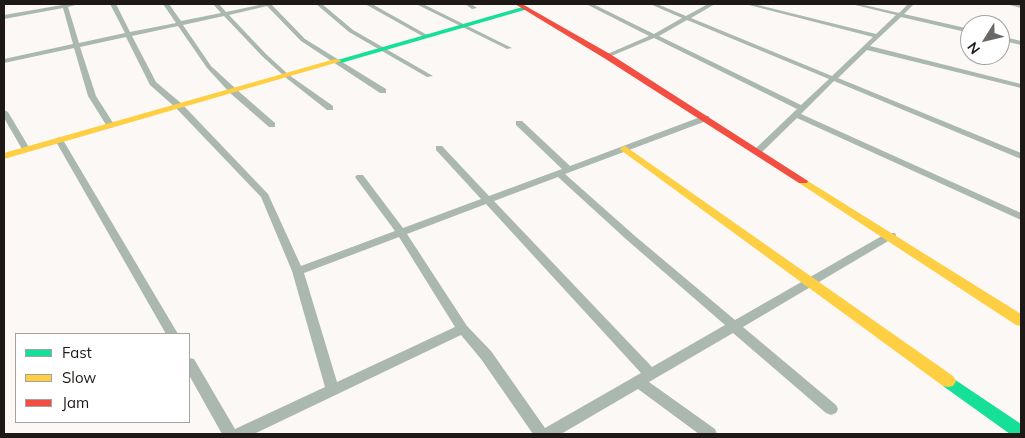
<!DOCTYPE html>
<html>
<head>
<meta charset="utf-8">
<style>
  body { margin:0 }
  #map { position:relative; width:1025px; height:438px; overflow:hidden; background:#fbf8f6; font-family:Mulish,sans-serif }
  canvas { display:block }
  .frame { position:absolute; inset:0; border:5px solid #1e1917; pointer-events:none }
  .legend { position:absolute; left:15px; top:333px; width:175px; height:90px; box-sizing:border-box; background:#fff; border:1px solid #a5a3a2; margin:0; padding:6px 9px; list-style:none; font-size:15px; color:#1e1917 }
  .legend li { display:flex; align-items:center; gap:10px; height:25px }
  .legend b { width:25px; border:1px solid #a5a3a2 }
  .north { position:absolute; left:960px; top:15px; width:50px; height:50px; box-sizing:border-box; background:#fff; border:1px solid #a5a3a2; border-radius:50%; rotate:234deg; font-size:14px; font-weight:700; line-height:20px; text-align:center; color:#1e1917 }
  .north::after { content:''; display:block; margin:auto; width:18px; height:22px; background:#6b6765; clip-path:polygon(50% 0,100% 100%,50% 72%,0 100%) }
</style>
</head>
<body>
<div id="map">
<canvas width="1025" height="438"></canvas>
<div class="frame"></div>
<ul class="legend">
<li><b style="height:6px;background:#16e098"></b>Fast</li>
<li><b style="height:6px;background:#ffcf43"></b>Slow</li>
<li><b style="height:6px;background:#f24e42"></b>Jam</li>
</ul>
<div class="north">N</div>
</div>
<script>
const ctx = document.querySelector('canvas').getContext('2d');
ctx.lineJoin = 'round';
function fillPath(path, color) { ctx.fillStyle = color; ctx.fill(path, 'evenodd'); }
const street = new Path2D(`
  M68 4H79L68 7 79 43 125 33 110 4H116L130 32 176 23 163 4H169L181 21 221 13 213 4H219L226 12 264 4H274L272 5 305 39 386 89V93H380L301 41 267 6 229 15 266 54 289 75 333 106V110H327L285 77 262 56 224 16 183 25 211 66 236 89 275 123V127H269L230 93 207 68 178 26 132 36 156 82 182 104 268 194 301 266 395 231 355 177 357 175H363L403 228 481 199 436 150V146H442L489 196 562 169 516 125V121H522L570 166 703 116H709V120L565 174 635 236 735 320 887 233H895L896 235 895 237 743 327 836 405 838 409 836 413 831 415 826 413 733 333 649 382 715 429 717 434H699L638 389 561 434H533L481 359 461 335 254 434H222L189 375V358L194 359 235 429 325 387 292 271 261 197 176 108 150 85 126 37 80 47 96 96 115 126 111 128H108L88 96 74 48 4 63V59L73 44 63 8 4 19V15ZM558 177 627 240 725 325 652 367 494 201ZM486 204 641 373 545 428 491 351 467 326 407 234ZM399 237 455 327 337 382 304 273Z
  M316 4H322L353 30 433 76 427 77 349 32Z
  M365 4H372L429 36 424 37Z
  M416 4H423L512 48 507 49Z
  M465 4H471L477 8 472 9Z
  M586 4H593L654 34 682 18 650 4H657L686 16 708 4H715L691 18 832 76 873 37 745 4H754L876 34 896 15 851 4H860L899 13 908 4H914L904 14 970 29V33L901 17 870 46 1021 84V88L867 50 838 78 1021 153V159L834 81 801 114 1021 213V220L797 118 761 153H755L754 151 755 149 797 109 654 38 609 57H605V55L649 36ZM687 20 829 79 801 105 659 36Z
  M1006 4H1021V8Z
  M1000 36 1021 41V45L1000 40Z
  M4 110 8 112 30 149 29 151H23L22 149 4 118Z
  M59 137 63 140 178 334H166L55 140Z`);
const fast = new Path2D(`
  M526 6 529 8 528 9 341 63 334 61Z
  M948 375 1021 424V434H1010L943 386 940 381 943 376Z`);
const slow = new Path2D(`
  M335 59 342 61 4 159V153Z
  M625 146 953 376 956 381 953 386 948 387 943 386 622 151 620 149 622 147Z
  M803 178 1021 314V326L1016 325 799 183 798 181 799 179Z`);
const jam = new Path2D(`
  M515 4H522L610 54 808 181 807 183H799L604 58Z`);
fillPath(street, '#abb8af');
fillPath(fast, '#16e098');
fillPath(slow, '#ffcf43');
fillPath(jam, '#f24e42');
</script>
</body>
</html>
